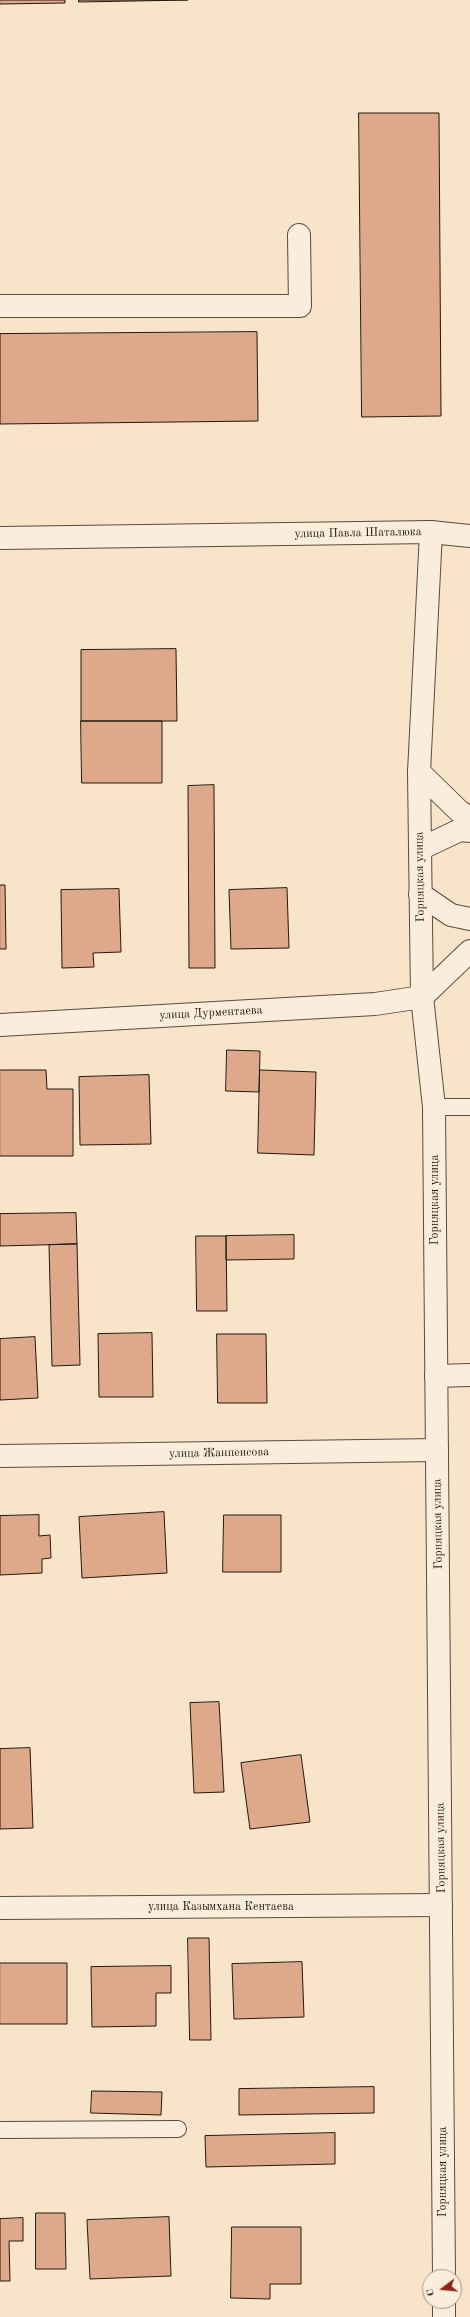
<!DOCTYPE html>
<html>
<head>
<meta charset="utf-8">
<style>
  body { margin:0 }
  #map { position:relative; width:470px; height:2317px; overflow:hidden; background:#f8e4c8; font-family:"Old Standard TT",serif }
  canvas { display:block }
  .north { position:absolute; left:422px; top:2269px; width:40px; height:40px; box-sizing:border-box; background:#faeddb; border:1px solid #a4988a; border-radius:50%; rotate:254deg; font-size:11px; font-weight:700; line-height:16px; text-align:center; color:#241810 }
  .north::after { content:''; display:block; margin:auto; width:14px; height:18px; background:#8f2418; clip-path:polygon(50% 0,100% 100%,50% 72%,0 100%) }
</style>
</head>
<body>
<div id="map">
<canvas width="470" height="2317"></canvas>
<div class="north">С</div>
</div>
<script>
const ctx = document.querySelector('canvas').getContext('2d');
ctx.lineJoin = 'round';
function fillPath(path, color) { ctx.fillStyle = color; ctx.fill(path, 'evenodd'); }
function stroke(path, color, width, dash) { ctx.strokeStyle = color; ctx.lineWidth = width; ctx.lineCap = dash ? 'butt' : 'round'; ctx.setLineDash(dash || []); ctx.stroke(path); }
function drawText(font, color, halo, rows, align = 'center') {
  ctx.font = font + ' "Old Standard TT",serif'; ctx.lineWidth = 3; ctx.setLineDash([]); ctx.textBaseline = 'middle'; ctx.strokeStyle = halo; ctx.fillStyle = color; for (const [text, x, y, turn = 0] of rows) {
    ctx.save(); ctx.translate(x, y); ctx.rotate((+turn || 0) * Math.PI / 180); ctx.textAlign = isNaN(turn) ? turn : align; if (halo) ctx.strokeText(text, 0, 0); ctx.fillText(text, 0, 0); ctx.restore();
  }
}
const building = new Path2D(`
  M0 0H65V3L0 4Z
  M79 0H188L79 2Z
  M359 113H439L441 416 362 417Z
  M257 332 258 421 0 424V334Z
  M176 649 177 721H81V650Z
  M81 721H162V783H82Z
  M214 785 215 968H189L188 786Z
  M0 885H5L6 949H0Z
  M287 888 289 948 231 949 229 890Z
  M119 889 121 952 93 953 94 967 62 968 61 890Z
  M227 1050 260 1051 259 1092 226 1091Z
  M0 1070H46L47 1089H73V1156H0Z
  M260 1070 316 1072 314 1155 258 1153Z
  M149 1075 151 1144 80 1145 79 1077Z
  M76 1213 77 1244 0 1246V1214Z
  M294 1235V1259L226 1260V1236Z
  M196 1236H226L227 1311H197Z
  M77 1244 80 1365 52 1366 49 1245Z
  M152 1333 153 1397H99L98 1334Z
  M217 1334H266L267 1403H218Z
  M35 1337 38 1398 0 1400V1339Z
  M164 1512 167 1573 82 1578 79 1517Z
  M39 1515V1536L50 1535 51 1558 42 1559V1573L0 1575V1516Z
  M224 1515H281V1572H223Z
  M219 1702 224 1792 194 1793 190 1703Z
  M30 1748 33 1828 0 1829V1749Z
  M301 1755 310 1822 250 1829 241 1763Z
  M188 1938H209L211 2040H190Z
  M302 1962 304 2017 234 2019 232 1964Z
  M0 1963H67V2024H0Z
  M171 1966V1993H156V2026L92 2027 91 1967Z
  M374 2087V2113L239 2115V2089Z
  M92 2091 162 2092 161 2115 91 2113Z
  M335 2133V2164L206 2167 205 2136Z
  M36 2213H65L66 2269H36Z
  M169 2217 171 2276 90 2279 87 2220Z
  M23 2218V2241H9L10 2281H0V2219Z
  M232 2227H301V2284H270V2299L231 2298Z`);
const service = new Path2D(`
  M434 1107H470
  M0 2130 178 2129`);
const minor = new Path2D(`
  M0 306H300L299 235
  M419 772 459 811 470 818
  M420 849 460 830 470 831
  M420 894 451 915 470 919
  M0 1025 375 1004 422 997 470 951
  M436 1376 470 1375
  M0 1456 437 1450
  M0 1908 441 1905`);
const tertiary = new Path2D(`
  M431 532 419 772 422 997 434 1107 444 2277
  M0 538 431 532 470 536
  M444 2301V2317`);
const streetNames = [
  ["улица Павла Шаталюка",358,533,-1],
  ["Горняцкая улица",420,877,-91],
  ["улица Дурментаева",211,1013,-3],
  ["Горняцкая улица",435,1200,-90],
  ["улица Жанпеисова",219,1453,-1],
  ["Горняцкая улица",438,1524,-91],
  ["Горняцкая улица",441,1848,-91],
  ["улица Казымхана Кентаева",221,1907],
  ["Горняцкая улица",443,2172,-90]
];
fillPath(building, '#dea98a');
stroke(building, '#241810', 1);
stroke(service, '#594b3e', 18);
stroke(minor, '#594b3e', 24);
stroke(tertiary, '#594b3e', 24);
stroke(service, '#faeddb', 16);
stroke(minor, '#faeddb', 22);
stroke(tertiary, '#faeddb', 22);
drawText('12px', '#241810', '#faeddb', streetNames);
</script>
</body>
</html>
